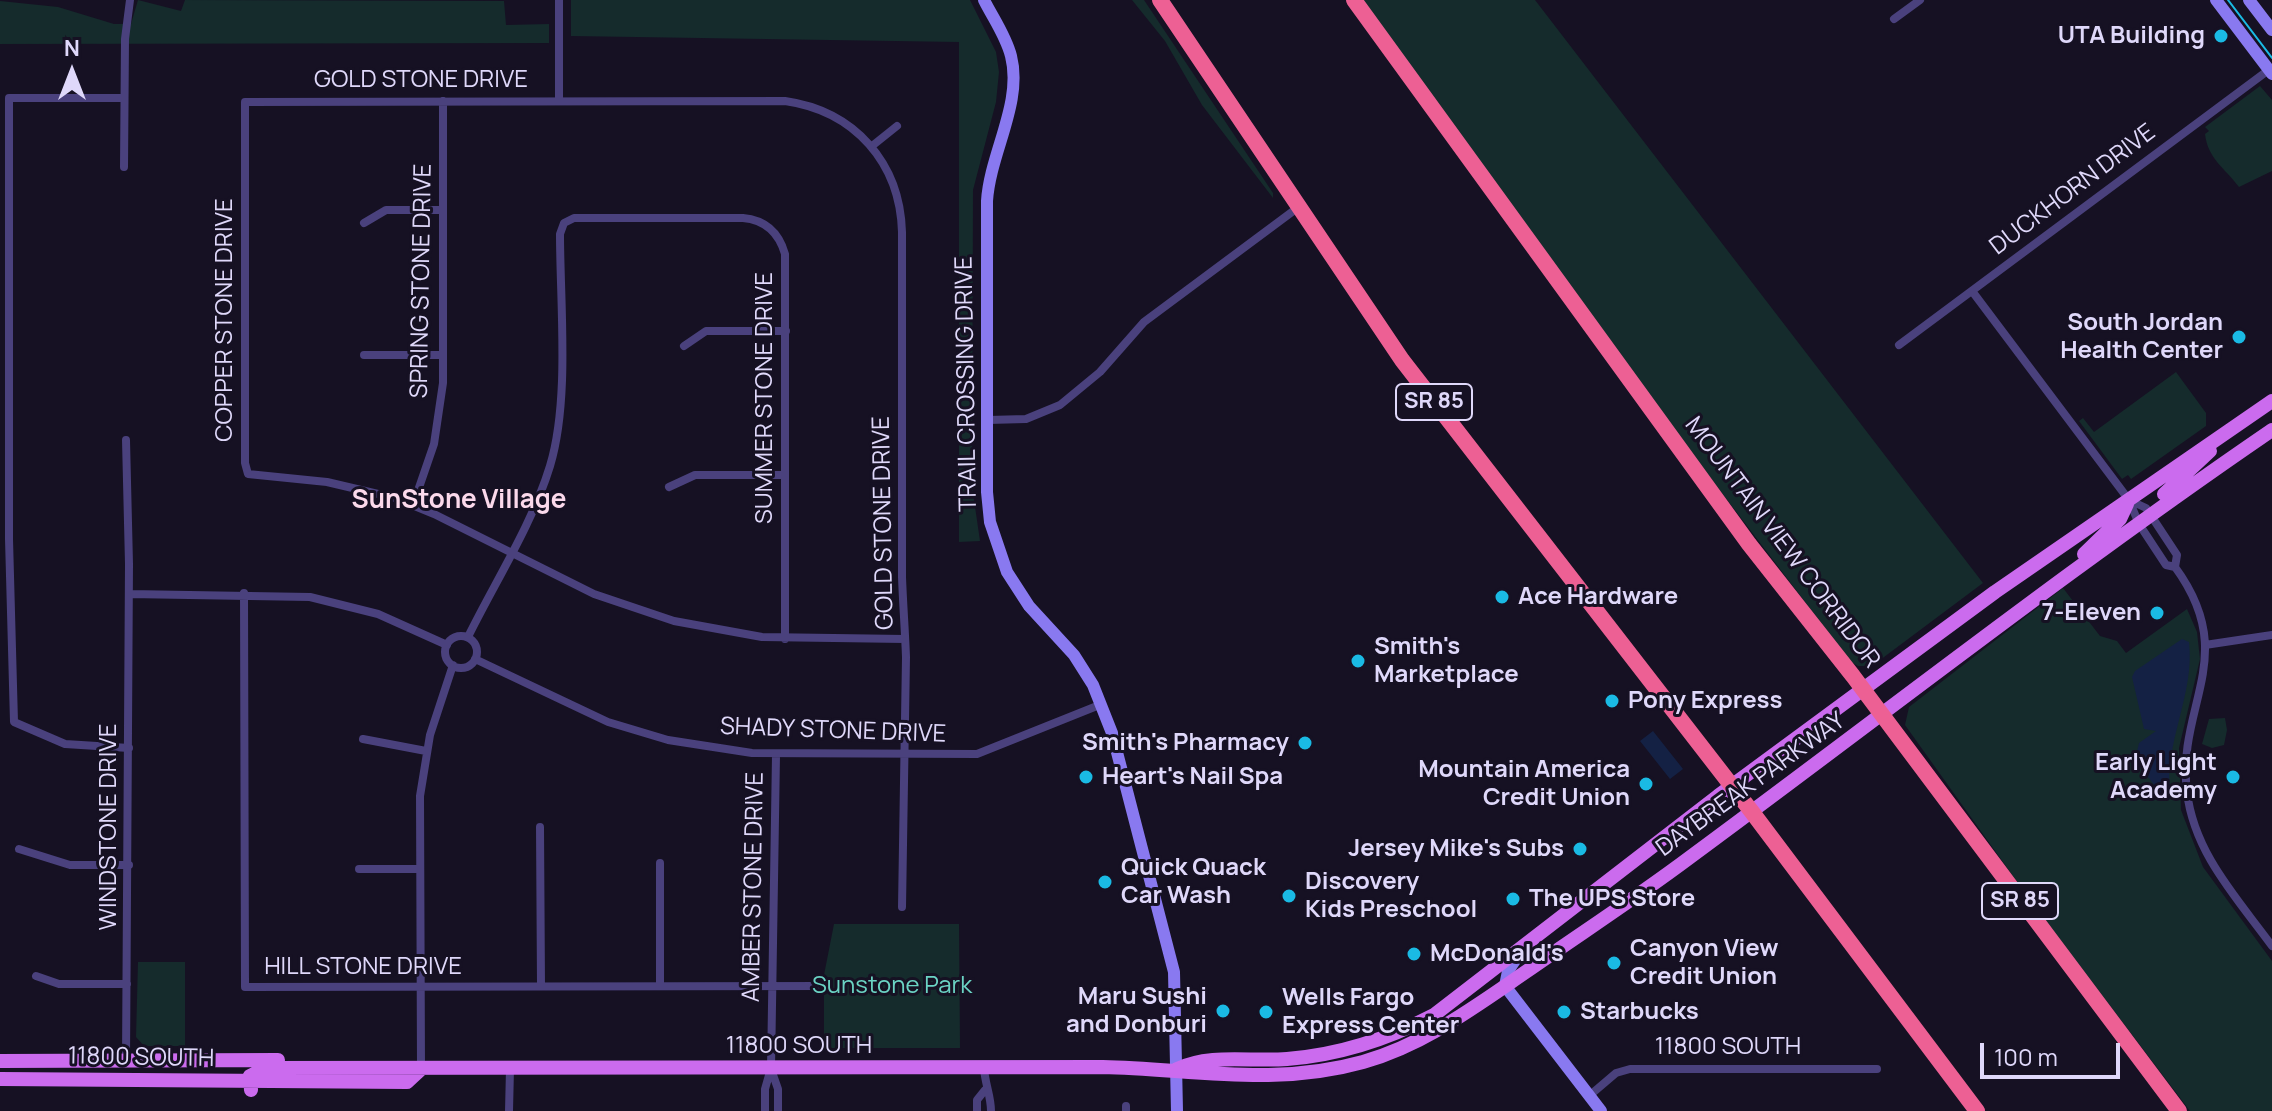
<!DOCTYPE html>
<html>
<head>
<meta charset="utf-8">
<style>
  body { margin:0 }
  #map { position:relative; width:2272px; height:1111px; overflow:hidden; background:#161123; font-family:Manrope,sans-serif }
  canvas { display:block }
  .north { position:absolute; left:32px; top:32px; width:80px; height:80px; -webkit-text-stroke:6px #161123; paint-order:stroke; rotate:0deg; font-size:22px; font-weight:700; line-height:32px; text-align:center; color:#dfd8fa }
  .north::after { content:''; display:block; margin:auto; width:28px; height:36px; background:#dfd8fa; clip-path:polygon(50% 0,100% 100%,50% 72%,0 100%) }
  .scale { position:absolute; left:1980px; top:1043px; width:140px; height:36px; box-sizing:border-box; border:4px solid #dfd8fa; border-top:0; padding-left:10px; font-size:24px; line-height:28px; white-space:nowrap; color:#dfd8fa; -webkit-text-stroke:6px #161123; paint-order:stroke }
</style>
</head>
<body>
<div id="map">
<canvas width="2272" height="1111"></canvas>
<div class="north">N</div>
<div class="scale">100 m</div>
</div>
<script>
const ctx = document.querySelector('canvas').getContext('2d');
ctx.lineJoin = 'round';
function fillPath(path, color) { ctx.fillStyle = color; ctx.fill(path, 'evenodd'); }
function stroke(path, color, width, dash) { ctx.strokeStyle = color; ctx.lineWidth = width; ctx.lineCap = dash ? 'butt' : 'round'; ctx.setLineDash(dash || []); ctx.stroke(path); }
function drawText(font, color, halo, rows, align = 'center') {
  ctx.font = font + ' Manrope,sans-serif'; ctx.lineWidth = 6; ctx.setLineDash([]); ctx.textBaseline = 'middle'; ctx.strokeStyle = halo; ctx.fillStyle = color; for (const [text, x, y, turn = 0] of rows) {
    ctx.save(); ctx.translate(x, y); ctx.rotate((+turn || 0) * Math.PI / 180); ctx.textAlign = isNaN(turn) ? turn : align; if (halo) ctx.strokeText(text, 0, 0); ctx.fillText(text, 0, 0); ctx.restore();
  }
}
const green = new Path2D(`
  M138 0 181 11 185 0 504 1 506 25 549 24V43L0 44V1L58 7 114 24H131Z
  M571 0H970L996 52 999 72 996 102 973 190 972 486 980 541 959 542V42L571 36Z
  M1132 0H1144L1273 193V198L1202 105 1165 41Z
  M1359 0H1535L1983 583 1872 666H1858L1851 662 1670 425Z
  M2260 86 2272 100V171L2239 187C2224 167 2208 159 2205 134L2209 131 2205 127Z
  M2176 372 2206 413V426L2131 479 2128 475 2122 479 2079 421 2083 418 2094 432Z
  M2063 588 2100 636 2117 641 2126 653 2187 609 2197 632 2200 659 2179 748 2181 810 2203 867 2272 961V1111H2190L2033 904 1905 725 1909 707Z
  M2225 718 2227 730 2224 745 2212 748 2202 744 2209 719Z
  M834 924H959L960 1048H824V975Z
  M138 962H185V1046H144L136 1037Z`);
const water = new Path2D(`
  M2182 639 2189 642C2195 695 2164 741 2170 795L2165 799 2135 760 2139 743 2156 731 2144 729 2132 677 2135 671Z
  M1653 731 1683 769 1670 779 1640 741Z`);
const street = new Path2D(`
  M1894 19 1920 0
  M124 98H9V539L14 722 65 744 129 748
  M559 101V0
  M872 146 897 126
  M124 167 125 39 130 0
  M364 223 386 210H443
  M1972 291 2129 500 2139 524 2166 565 2175 567C2241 657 2176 705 2187 792 2194 853 2237 898 2272 946
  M1899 345 2270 69
  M684 346 706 331H786
  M364 355H443
  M988 420 1026 419 1060 405 1100 372 1144 322 1300 206
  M126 440 129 564 126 1060
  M669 487 695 475H785
  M2129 500 2146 508 2177 555 2175 567
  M413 505 434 444 443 383V101
  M244 593 245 987 826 986
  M129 594 310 597 378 614 447 645
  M445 652a16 16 0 1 1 32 0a16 16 0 1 1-32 0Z
  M468 637C495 582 532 525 550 466 570 400 560 304 560 234L564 223 574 218H743C765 220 779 233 785 254V639
  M2205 645 2272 635
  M475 659 608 722 668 740 752 753 977 754 1102 704
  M363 739 426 751
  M540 827 541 986
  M19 849 70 865H129
  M660 863V986
  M359 869H420
  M902 907 906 657C905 630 903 604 902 577V232C900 163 855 111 785 101L245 102V463L248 474 327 482 395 498 434 514 594 594 674 621 762 637 905 639
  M36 976 59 984H127
  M984 1068C985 1084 991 1096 991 1111
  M421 1069 420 796 430 735 453 665
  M771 1069 778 1089V1111
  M1589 1096 1616 1073 1630 1069H1877
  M1126 1106V1111
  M509 1111 510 1069
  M765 1111V1089L771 1068 776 755
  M977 1111V1100L985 1090`);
const secondary = new Path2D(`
  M984 0C993 18 1006 36 1011 56 1023 103 990 153 987 201V492L990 522 1007 572 1029 606 1074 655 1093 685 1112 733 1174 972 1177 1111
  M2216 0 2272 74
  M2249 0 2272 30
  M1522 950 1508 971 1505 986 1601 1111`);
const primary = new Path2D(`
  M2164 494 2210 451
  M2084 554 2120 519 2127 504
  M0 1061 278 1060
  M1177 1069C1211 1053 1250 1062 1287 1059 1339 1055 1388 1039 1434 1015L1718 796 1995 592 2272 401
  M0 1079 407 1082 421 1069
  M251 1090 250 1076 266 1068 1103 1067C1192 1069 1274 1087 1363 1062 1426 1044 1477 1005 1530 969 1583 932 1637 897 1689 858 1883 715 2073 566 2272 430`);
const highway = new Path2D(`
  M1160 0 1402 360 1752 812 1977 1111
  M1354 0 1749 544 1853 676 2179 1111`);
const tram = new Path2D(`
  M2228 0 2272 58`);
const markers = [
  [2221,36,8,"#1abae4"],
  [2239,337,8,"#1abae4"],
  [1502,597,8,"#1abae4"],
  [2157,613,8,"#1abae4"],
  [1358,661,8,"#1abae4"],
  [1612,701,8,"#1abae4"],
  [1305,743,8,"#1abae4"],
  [1086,777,8,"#1abae4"],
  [2233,777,8,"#1abae4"],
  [1646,784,8,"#1abae4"],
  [1580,849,8,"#1abae4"],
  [1105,882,8,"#1abae4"],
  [1289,896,8,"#1abae4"],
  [1513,899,8,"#1abae4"],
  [1414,954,8,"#1abae4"],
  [1614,963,8,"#1abae4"],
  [1223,1011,8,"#1abae4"],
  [1266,1012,8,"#1abae4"],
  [1564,1012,8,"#1abae4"]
];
const shields = [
  [1434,402,76],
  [2020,901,76]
];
const shieldNames = [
  ["SR 85",1434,402],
  ["SR 85",2020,901]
];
const poiNames = [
  ["UTA Building",2205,36,"right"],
  ["South Jordan",2223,323,"right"],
  ["Health Center",2223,351,"right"],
  ["Ace Hardware",1518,597],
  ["7-Eleven",2141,613,"right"],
  ["Smith's",1374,647],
  ["Marketplace",1374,675],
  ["Pony Express",1628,701],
  ["Smith's Pharmacy",1289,743,"right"],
  ["Early Light",2217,763,"right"],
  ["Academy",2217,791,"right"],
  ["Mountain America",1630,770,"right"],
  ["Credit Union",1630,798,"right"],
  ["Heart's Nail Spa",1102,777],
  ["Jersey Mike's Subs",1564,849,"right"],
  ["Quick Quack",1121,868],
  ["Car Wash",1121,896],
  ["Discovery",1305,882],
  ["Kids Preschool",1305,910],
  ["The UPS Store",1529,899],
  ["Canyon View",1630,949],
  ["Credit Union",1630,977],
  ["McDonald's",1430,954],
  ["Maru Sushi",1207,997,"right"],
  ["and Donburi",1207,1025,"right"],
  ["Wells Fargo",1282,998],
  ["Express Center",1282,1026],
  ["Starbucks",1580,1012]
];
const streetNames = [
  ["GOLD STONE DRIVE",421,80],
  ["DUCKHORN DRIVE",2073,190,-37],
  ["SPRING STONE DRIVE",422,281,-89],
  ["COPPER STONE DRIVE",225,320,-90],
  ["TRAIL CROSSING DRIVE",967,384,-91],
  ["SUMMER STONE DRIVE",765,398,-90],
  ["GOLD STONE DRIVE",884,523,-91],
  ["MOUNTAIN VIEW CORRIDOR",1782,543,53],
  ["SHADY STONE DRIVE",833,731,2],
  ["DAYBREAK PARKWAY",1751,785,-36],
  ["WINDSTONE DRIVE",109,827,-90],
  ["AMBER STONE DRIVE",754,887,-89],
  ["HILL STONE DRIVE",363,967],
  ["11800 SOUTH",799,1046],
  ["11800 SOUTH",1728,1047],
  ["11800 SOUTH",141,1058,1]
];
const parkNames = [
  ["Sunstone Park",892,986]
];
const neighbourhoodNames = [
  ["SunStone Village",459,501]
];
fillPath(green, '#152b2c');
fillPath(water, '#142144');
stroke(street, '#4a417d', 8);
stroke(secondary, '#8979f0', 12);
stroke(primary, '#cb6bee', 14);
stroke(highway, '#ed6094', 16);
stroke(tram, '#1abae4', 2);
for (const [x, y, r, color] of markers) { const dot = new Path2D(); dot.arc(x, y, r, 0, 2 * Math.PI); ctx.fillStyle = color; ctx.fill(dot); stroke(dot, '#161123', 3); }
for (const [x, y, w] of shields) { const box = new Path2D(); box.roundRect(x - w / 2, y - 18, w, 36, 6); ctx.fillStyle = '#161123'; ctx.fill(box); stroke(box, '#dfd8fa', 2); }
drawText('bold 22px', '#dfd8fa', null, shieldNames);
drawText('bold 24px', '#dfd8fa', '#161123', poiNames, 'left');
drawText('24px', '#dfd8fa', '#161123', streetNames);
drawText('24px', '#6bd3c4', '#161123', parkNames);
drawText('bold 26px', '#fbd9eb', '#161123', neighbourhoodNames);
</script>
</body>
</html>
